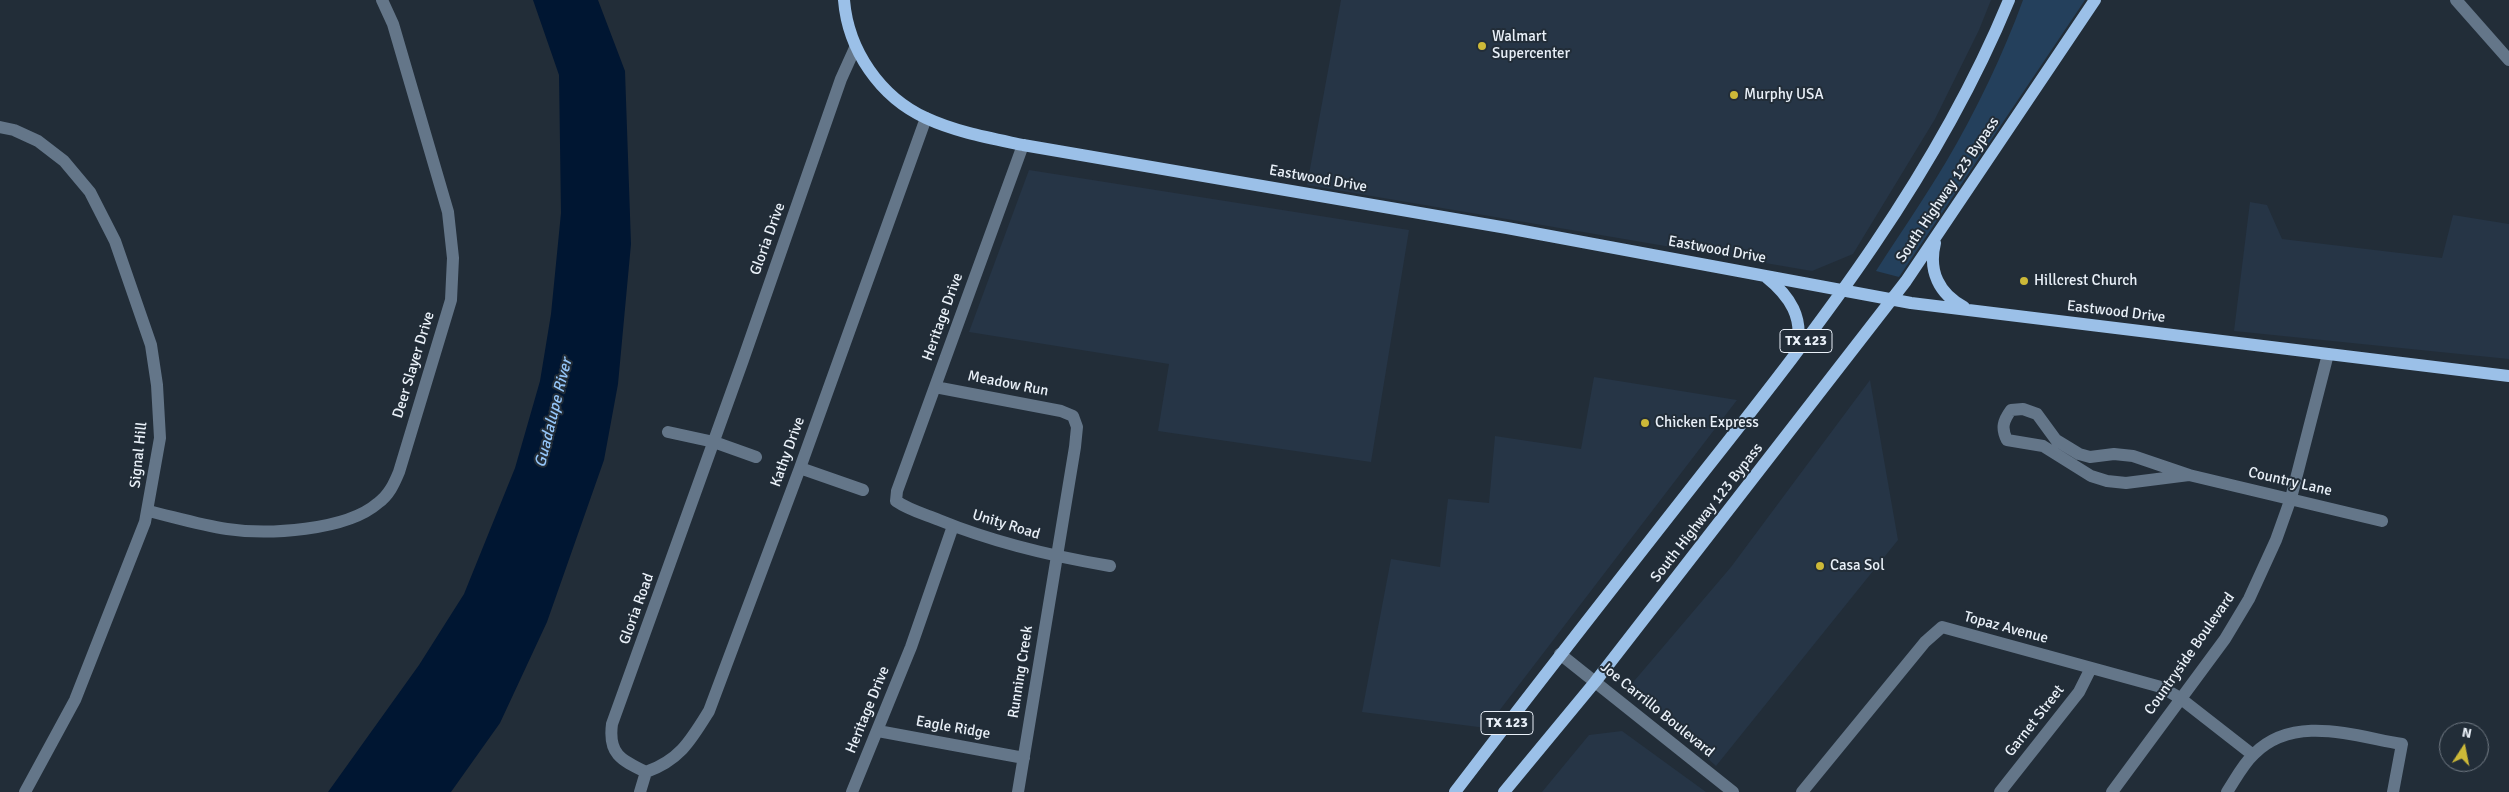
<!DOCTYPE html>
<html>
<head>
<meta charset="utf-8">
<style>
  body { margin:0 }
  #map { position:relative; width:2509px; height:792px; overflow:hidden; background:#222d38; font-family:Signika,sans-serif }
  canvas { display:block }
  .north { position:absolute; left:2439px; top:722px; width:50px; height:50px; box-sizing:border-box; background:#222d38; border:1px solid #727b85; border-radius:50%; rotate:11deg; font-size:14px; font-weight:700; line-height:20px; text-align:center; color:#e9f0f8 }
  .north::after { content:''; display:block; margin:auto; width:18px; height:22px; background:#cdb938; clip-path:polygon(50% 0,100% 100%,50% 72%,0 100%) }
</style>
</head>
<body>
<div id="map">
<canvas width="2509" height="792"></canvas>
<div class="north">N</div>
</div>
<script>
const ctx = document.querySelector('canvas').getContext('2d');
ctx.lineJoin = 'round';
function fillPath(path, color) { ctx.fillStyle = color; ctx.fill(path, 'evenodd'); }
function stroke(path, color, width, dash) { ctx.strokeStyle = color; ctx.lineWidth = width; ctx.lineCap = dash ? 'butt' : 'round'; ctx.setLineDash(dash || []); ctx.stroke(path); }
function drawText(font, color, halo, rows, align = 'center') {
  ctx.font = font + ' Signika,sans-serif'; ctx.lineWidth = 4; ctx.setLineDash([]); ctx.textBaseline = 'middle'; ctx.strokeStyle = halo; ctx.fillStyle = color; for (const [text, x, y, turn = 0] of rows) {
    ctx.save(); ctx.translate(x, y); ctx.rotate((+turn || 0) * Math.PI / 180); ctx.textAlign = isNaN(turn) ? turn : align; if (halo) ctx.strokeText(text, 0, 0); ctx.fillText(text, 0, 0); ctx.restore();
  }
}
const built = new Path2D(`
  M1341 0H1991L1979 30 1935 119 1853 254 1812 271 1307 185Z
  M1029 170 1409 230 1371 462 1158 431 1169 364 969 332Z
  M2250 202 2267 205 2282 239 2442 258 2453 215 2509 224V359L2234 331Z
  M1594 377 1737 400 1486 728 1362 712 1391 559 1440 567 1448 499 1489 503 1495 436 1581 449Z
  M1870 380 1898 540 1716 766 1629 687 1731 567Z
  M1622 731 1706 792H1542L1589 735Z`);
const green = new Path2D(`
  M2023 0H2085L1899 277 1876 271C1899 235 1924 199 1946 162 1976 111 2003 55 2023 0Z`);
const water = new Path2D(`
  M533 0H598L625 71 631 244 618 384 604 460 547 622 500 723 451 792H328L419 665 464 594 515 468 540 381 551 314 561 213 559 75Z`);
const minor = new Path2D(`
  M2456 0 2509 60
  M0 127 14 130 38 141 64 161 90 192 115 241 151 345 157 385 160 438 145 522 75 700 25 792
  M1023 145 897 491 896 501C909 510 924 514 939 520 995 543 1051 556 1110 566
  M935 387 1061 411 1073 416 1077 427 1075 447 1018 792
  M2023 409 2037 414 2056 440 2079 454 2090 457 2114 454 2133 456 2189 475 2126 483 2107 481 2091 476 2043 446 2007 440C2001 428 2003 421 2011 410Z
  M668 432 714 442 756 457
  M800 468 863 490
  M2189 475 2382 521
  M148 511C174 517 200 525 227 529 267 535 346 531 378 503 389 495 394 484 399 472L451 300 453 258 448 212 393 24 382 0
  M1560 654 1733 792
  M878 731 1024 758
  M646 772C621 760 608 754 612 724L743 360 841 79 855 48
  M646 772C680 760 691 740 709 711L800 468 926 118
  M640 792 646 772
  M852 792 911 647 953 526
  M1802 792 1925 642 1942 627 2161 687 2180 698 2253 755
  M2000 792 2079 692 2091 668
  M2112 792 2225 639 2249 599 2276 540 2291 498 2328 354
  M2227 792C2235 780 2243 764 2254 754 2294 714 2353 736 2402 744L2393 792`);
const major = new Path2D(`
  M844 0C848 50 880 97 926 118 956 132 990 138 1023 145L1507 228 1911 303 2509 376
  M1935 243C1928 271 1939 294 1964 307
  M1765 276C1790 296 1805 318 1796 351
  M1455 792C1538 683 1622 576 1706 469 1822 322 1937 175 2009 0
  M1504 792 1595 682 1906 281 2095 0`);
const markers = [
  [1482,46,5,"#cdb938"],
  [1734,95,5,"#cdb938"],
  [2024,281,5,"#cdb938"],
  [1645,423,5,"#cdb938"],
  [1820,566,5,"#cdb938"]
];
const shields = [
  [1806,341,52],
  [1507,723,52]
];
const shieldNames = [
  ["TX 123",1806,341],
  ["TX 123",1507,723]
];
const poiNames = [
  ["Walmart",1492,37],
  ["Supercenter",1492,54],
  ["Murphy USA",1744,95],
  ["Hillcrest Church",2034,281],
  ["Chicken Express",1655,423],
  ["Casa Sol",1830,566]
];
const streetNames = [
  ["Eastwood Drive",1318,179,10],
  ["South Highway 123 Bypass",1948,190,-56],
  ["Gloria Drive",768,239,-70],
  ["Eastwood Drive",1717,250,10],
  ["Eastwood Drive",2116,312,7],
  ["Heritage Drive",943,317,-70],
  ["Deer Slayer Drive",414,365,-73],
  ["Meadow Run",1008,384,11],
  ["Kathy Drive",788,452,-70],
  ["Signal Hill",139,455,-84],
  ["Country Lane",2290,482,13],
  ["South Highway 123 Bypass",1707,513,-52],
  ["Unity Road",1006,525,17],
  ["Gloria Road",637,609,-70],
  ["Topaz Avenue",2006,628,15],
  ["Countryside Boulevard",2190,654,-55],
  ["Running Creek",1021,672,-81],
  ["Heritage Drive",868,710,-68],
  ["Joe Carrillo Boulevard",1657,710,39],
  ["Garnet Street",2035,721,-52],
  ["Eagle Ridge",953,728,10]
];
const waterNames = [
  ["Guadalupe River",554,413,-76]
];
fillPath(built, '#263546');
fillPath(green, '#24405c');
fillPath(water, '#001632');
stroke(minor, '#647689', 12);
stroke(major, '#9bc0e8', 12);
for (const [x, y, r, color] of markers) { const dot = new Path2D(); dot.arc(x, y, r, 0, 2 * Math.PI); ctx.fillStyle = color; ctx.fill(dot); stroke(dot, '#222d38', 2); }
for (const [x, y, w] of shields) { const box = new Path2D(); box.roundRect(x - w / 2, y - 11.5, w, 23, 4); ctx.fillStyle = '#222d38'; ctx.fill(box); stroke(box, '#e9f0f8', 1); }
drawText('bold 14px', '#e9f0f8', null, shieldNames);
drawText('15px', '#e9f0f8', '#222d38', poiNames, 'left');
drawText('15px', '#e9f0f8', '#222d38', streetNames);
drawText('italic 16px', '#94c5f8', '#222d38', waterNames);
</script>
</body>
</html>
